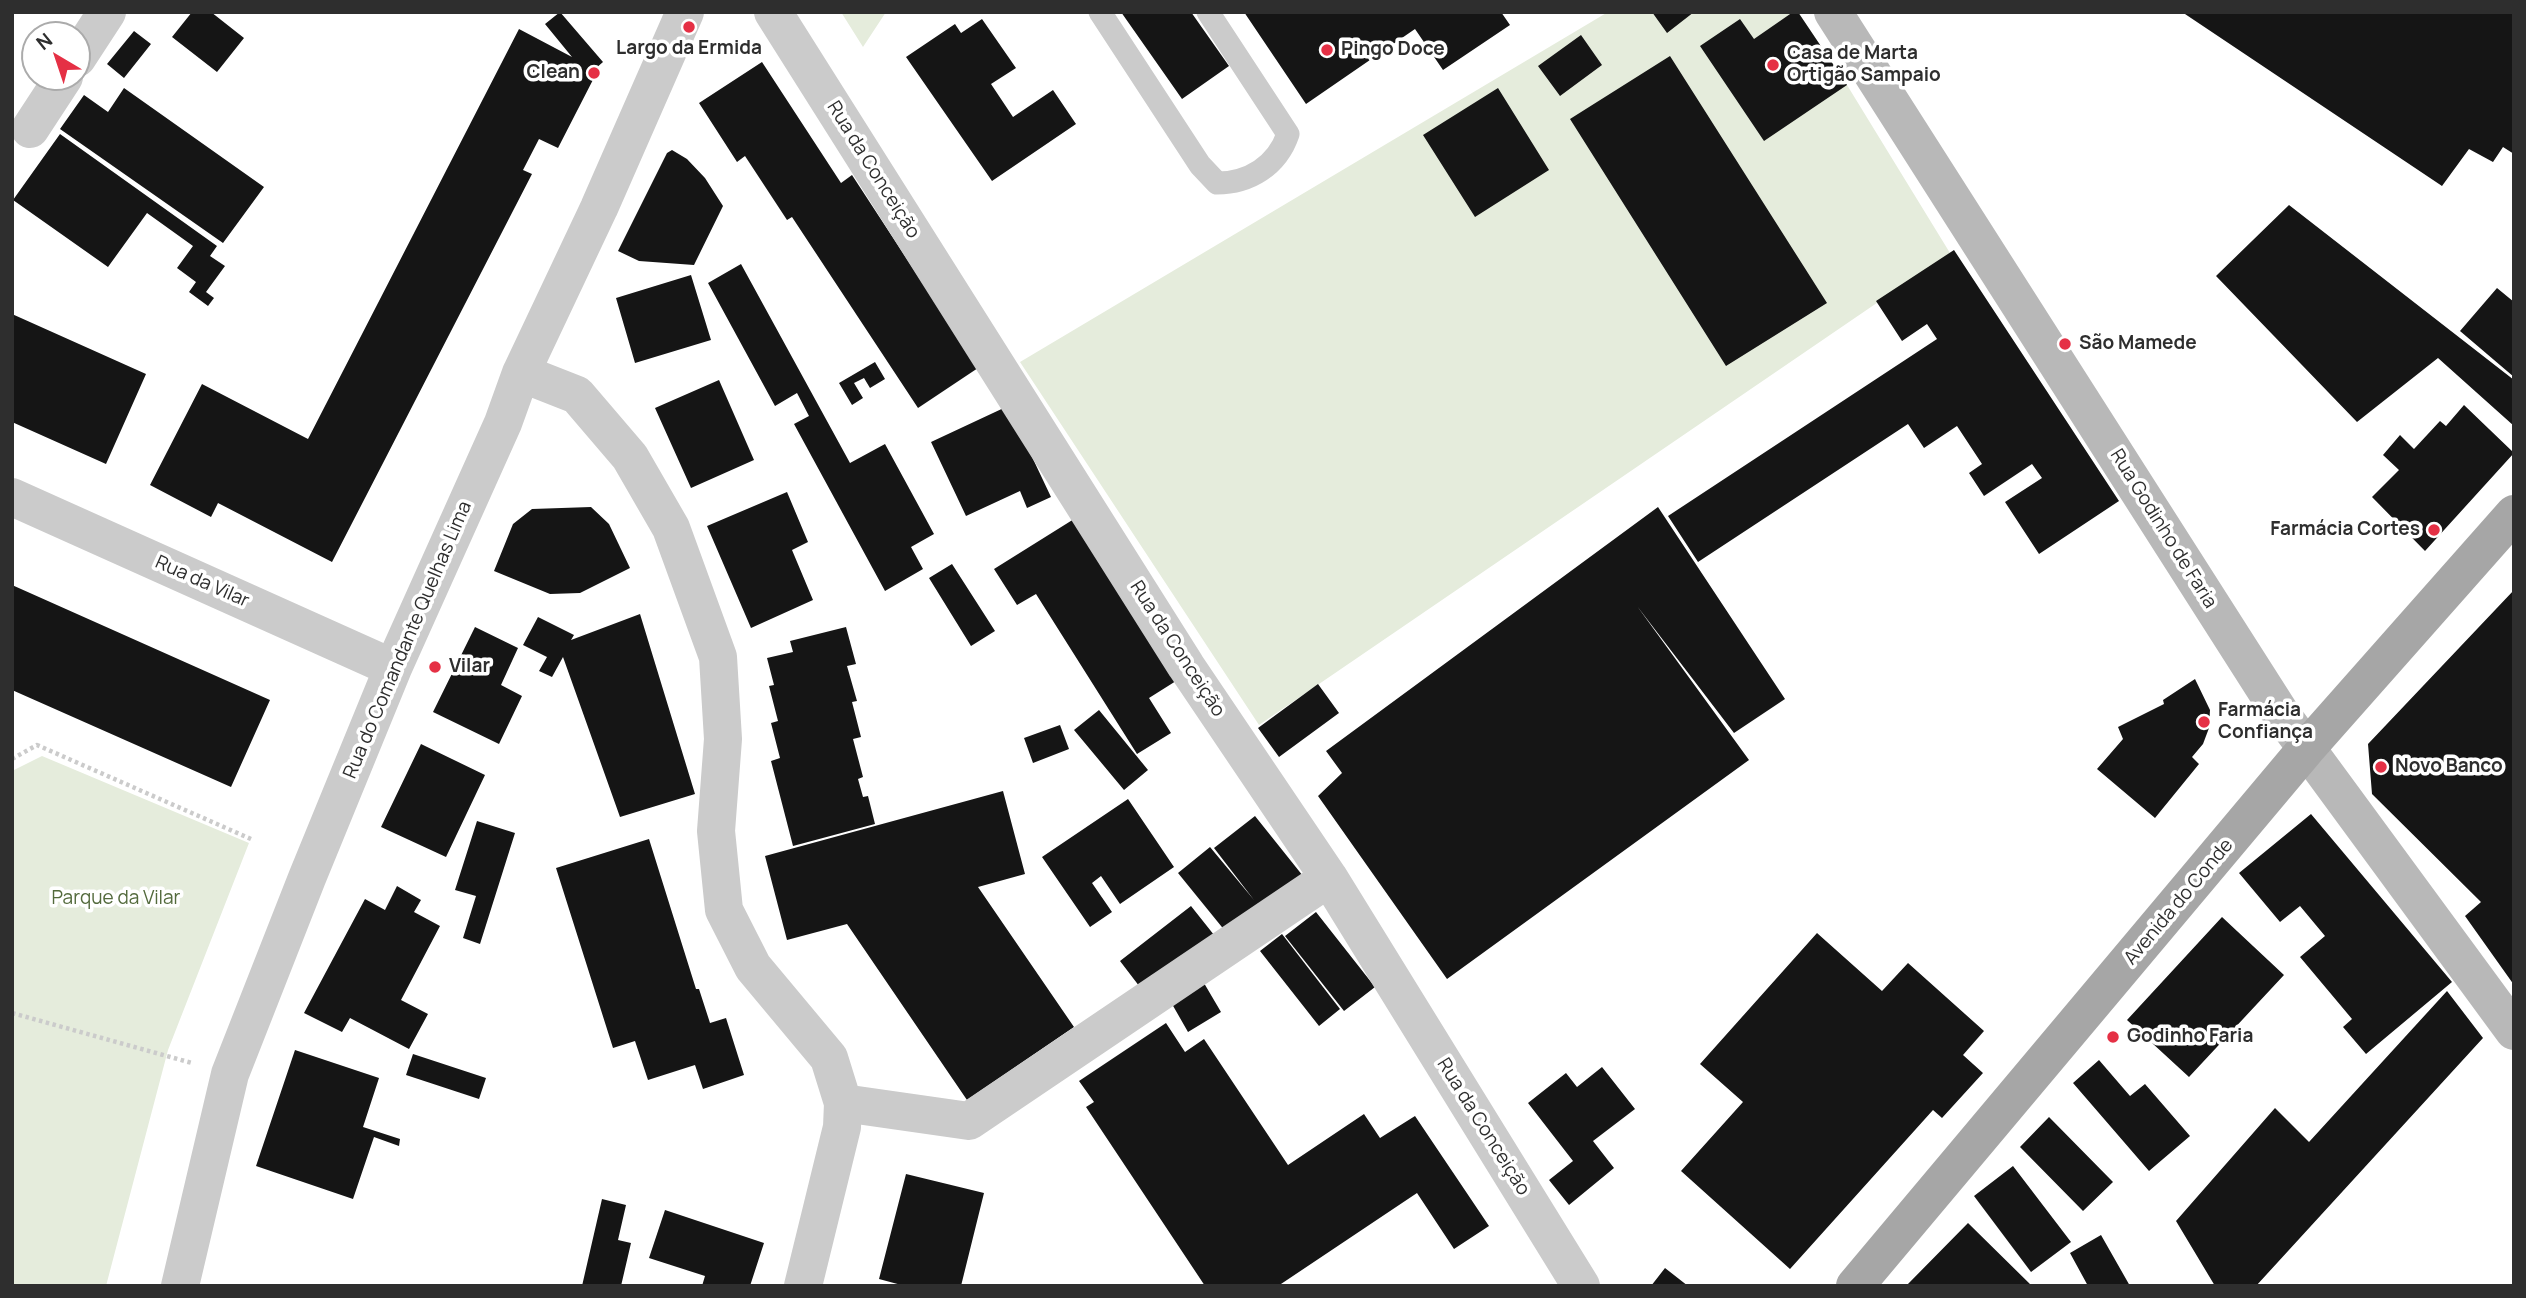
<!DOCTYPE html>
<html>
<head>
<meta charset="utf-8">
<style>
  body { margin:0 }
  #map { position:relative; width:2526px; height:1298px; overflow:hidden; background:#fff; font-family:Manrope,sans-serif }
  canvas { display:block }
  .frame { position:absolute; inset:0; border:14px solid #2e2e2e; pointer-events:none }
  .north { position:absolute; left:21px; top:21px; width:70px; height:70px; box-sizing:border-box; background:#fff; border:2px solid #ababab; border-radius:50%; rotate:321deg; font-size:19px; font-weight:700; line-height:28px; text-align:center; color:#2e2e2e }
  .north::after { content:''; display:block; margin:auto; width:24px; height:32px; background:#e53045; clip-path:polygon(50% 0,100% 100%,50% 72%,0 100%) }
</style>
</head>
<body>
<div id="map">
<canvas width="2526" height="1298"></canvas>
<div class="frame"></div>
<div class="north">N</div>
</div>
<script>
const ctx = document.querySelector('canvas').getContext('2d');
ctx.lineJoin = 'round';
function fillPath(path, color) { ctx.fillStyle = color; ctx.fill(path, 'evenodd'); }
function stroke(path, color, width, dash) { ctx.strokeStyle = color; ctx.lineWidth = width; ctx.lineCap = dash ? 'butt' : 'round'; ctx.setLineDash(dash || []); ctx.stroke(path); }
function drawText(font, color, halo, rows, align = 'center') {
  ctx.font = font + ' Manrope,sans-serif'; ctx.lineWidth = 7; ctx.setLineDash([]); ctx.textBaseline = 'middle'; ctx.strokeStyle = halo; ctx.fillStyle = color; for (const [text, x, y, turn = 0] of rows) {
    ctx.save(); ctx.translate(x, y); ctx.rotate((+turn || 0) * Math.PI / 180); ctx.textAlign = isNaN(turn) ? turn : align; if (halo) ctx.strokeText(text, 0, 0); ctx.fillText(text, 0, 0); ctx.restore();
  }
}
const green = new Path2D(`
  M841 12H886L863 47Z
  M1608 12H1798L1847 85 1950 253 1259 725 1020 362Z
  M42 756 249 843 168 1050 106 1286H12V771Z`);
const building = new Path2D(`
  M192 12H211L244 38 217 72 172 37Z
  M560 12 603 62 595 69 598 70 558 148 539 139 523 170 532 174 332 562 218 503 211 517 150 485 202 384 308 439 519 29 572 57 545 24Z
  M1121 12H1191L1229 66 1182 99Z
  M1244 12H1501L1510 25 1443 70 1415 29 1306 104Z
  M1652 12H1694L1667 33Z
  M1793 12H1798L1847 85 1764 141 1700 46 1740 19 1754 39Z
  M2182 12H2514V154L2503 147 2493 162 2469 149 2442 186Z
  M982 19 1016 68 991 84 1013 117 1053 90 1076 124 992 181 906 57 955 24 961 33Z
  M134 31 151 44 124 78 107 64Z
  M1581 35 1602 65 1560 96 1538 66Z
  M1670 56 1827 303 1726 366 1570 119Z
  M762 62 841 183 852 175 978 368 918 408 792 217 787 220 745 156 737 162 699 103Z
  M124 88 264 187 223 243 60 129 84 95 108 112Z
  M1498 88 1549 170 1475 217 1423 135Z
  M60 134 217 246 210 256 225 266 206 292 214 298 208 306 189 292 196 282 177 268 193 246 147 213 108 267 13 200Z
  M672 150 687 159 705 178 723 206 694 265 639 261 618 251 667 153Z
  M2289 205 2514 380V426L2438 358 2357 422 2216 276Z
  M1954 250 2119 501 2039 554 2005 502 2042 478 2032 464 1984 496 1969 473 1982 464 1957 426 1924 448 1908 424 1698 562 1668 516 1937 339 1927 324 1902 341 1876 301Z
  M741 264 850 463 885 444 934 534 911 547 923 569 885 591 794 424 809 416 797 393 775 406 708 283Z
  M691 275 711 340 635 363 616 298Z
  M2497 288 2514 302V377L2460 331Z
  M12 314 146 374 106 464 12 422Z
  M875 362 885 379 870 388 864 378 854 383 863 398 852 405 839 383Z
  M719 380 754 460 691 488 655 408Z
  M2464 405 2514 453 2425 551 2372 497 2399 470 2383 455 2400 435 2414 449 2440 421 2446 426Z
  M1008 406 1051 497 1027 508 1020 491 966 516 931 442Z
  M787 492 808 542 792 550 813 600 751 628 707 526Z
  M591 507 609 524 630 568 580 593 550 594 494 571 513 524 532 509Z
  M1658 507 1785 699 1734 733 1637 606 1749 760 1447 979 1318 796 1342 773 1326 751Z
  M1074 519 1176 681 1149 698 1171 733 1137 754 1036 594 1017 605 994 569Z
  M952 564 995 631 971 646 929 578Z
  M12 585 270 700 231 787 12 690Z
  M2514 590V985L2465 916 2481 902 2372 794 2368 744Z
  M640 614 695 794 620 817 563 657 552 677 539 671 547 657 523 645 538 617 574 635 571 640Z
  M475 627 518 648 501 685 522 696 499 744 433 712Z
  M846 627 856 664 847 666 857 701 852 702 861 737 853 739 863 777 858 779 863 797 868 796 875 824 793 846 771 761 780 758 771 723 778 721 769 686 774 685 767 658 793 652 790 641Z
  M2195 679 2210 710 2209 728 2203 744 2192 757 2199 764 2155 818 2097 769 2123 739 2118 727 2164 704 2163 700Z
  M1318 684 1339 713 1279 757 1258 728Z
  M1099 710 1148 770 1124 790 1074 730Z
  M1060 725 1069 749 1033 763 1024 738Z
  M421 744 485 775 446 857 381 827Z
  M1003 791 1025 874 978 887 1074 1027 967 1100 847 924 787 940 765 856Z
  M1128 799 1174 867 1120 904 1101 876 1092 883 1112 912 1090 927 1042 857Z
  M2311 814 2452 982 2366 1054 2343 1027 2352 1019 2300 957 2325 936 2300 906 2280 922 2239 873Z
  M1255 816 1307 881 1230 937 1178 873 1210 847 1254 900 1214 848Z
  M477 821 515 833 480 944 463 938 476 896 455 890Z
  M649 839 696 989H699L710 1023 726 1018 744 1075 703 1089 695 1065 648 1080 635 1041 613 1048 556 868Z
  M397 886 421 900 414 912 440 926 401 1000 428 1014 409 1049 350 1018 342 1032 304 1013 365 899 385 910Z
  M1191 906 1218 940 1146 995 1120 961Z
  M1316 912 1375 987 1344 1011 1285 936Z
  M2222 917 2284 975 2189 1077 2127 1020Z
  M1817 933 1882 991 1908 963 1984 1031 1963 1055 1983 1073 1942 1118 1933 1110 1790 1269 1681 1171 1743 1102 1700 1064Z
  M1282 934 1340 1009 1319 1026 1260 951Z
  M1201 978 1221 1012 1188 1032 1168 997Z
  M2447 991 2483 1038 2256 1286H2215L2176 1221 2275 1108 2309 1142Z
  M1166 1023 1185 1052 1204 1039 1288 1165 1364 1114 1380 1138 1415 1116 1489 1226 1454 1249 1417 1193 1278 1286H1205L1086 1107 1094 1102 1079 1081Z
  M295 1050 379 1078 363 1127 400 1139 399 1146 374 1137 353 1199 256 1166Z
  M413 1054 486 1078 479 1099 406 1075Z
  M2099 1060 2130 1096 2145 1084 2190 1136 2149 1171 2073 1083Z
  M1602 1067 1635 1109 1593 1141 1614 1168 1569 1205 1549 1180 1573 1161 1528 1103 1566 1073 1577 1087Z
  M2049 1117 2113 1182 2083 1211 2020 1147Z
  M2013 1166 2071 1242 2031 1272 1974 1196Z
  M906 1174 984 1193 961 1286H905L879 1279Z
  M602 1199 626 1205 618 1240 631 1243 621 1286H582Z
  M665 1210 764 1243 750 1286H702L705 1276 649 1258Z
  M1968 1223 2032 1286H1906Z
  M2101 1235 2130 1286H2088L2070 1253Z
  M1665 1268 1688 1286H1651Z`);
const path = new Path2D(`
  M12 759 37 745 251 839
  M12 1013 192 1063`);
const lane = new Path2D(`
  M1100 12 1200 165 1217 183C1249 183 1277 166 1288 134L1208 12`);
const street = new Path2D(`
  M773 12 1186 666 1329 878 1581 1286
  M77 58 107 12
  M30 129 64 77
  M521 373 577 395 630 457 671 528 718 657 723 739 716 831 724 910 753 967 829 1058 843 1103 842 1127 803 1286
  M12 497 393 668
  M843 1103 969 1121 1329 878
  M180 1286 230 1074 307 878 393 668 503 423 521 373 599 208 685 12`);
const secondary = new Path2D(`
  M1833 12 2279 711 2514 1031`);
const primary = new Path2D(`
  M1855 1286 2306 749 2514 514`);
const markers = [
  [689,27,7,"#e53045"],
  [1327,50,7,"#e53045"],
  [1773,65,7,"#e53045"],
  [594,73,7,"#e53045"],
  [2065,344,7,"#e53045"],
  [2434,530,7,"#e53045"],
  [435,667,7,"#e53045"],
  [2204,722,7,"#e53045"],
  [2381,767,7,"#e53045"],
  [2113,1037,7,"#e53045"]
];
const poiNames = [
  ["Largo da Ermida",689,49,"center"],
  ["Pingo Doce",1341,50],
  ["Casa de Marta",1787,54],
  ["Ortigão Sampaio",1787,76],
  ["Clean",580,73,"right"],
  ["São Mamede",2079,344],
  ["Farmácia Cortes",2420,530,"right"],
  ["Vilar",449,667],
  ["Farmácia",2218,711],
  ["Confiança",2218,733],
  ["Novo Banco",2395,767],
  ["Godinho Faria",2127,1037]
];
const streetNames = [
  ["Rua da Conceição",873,170,58],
  ["Rua Godinho de Faria",2163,529,58],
  ["Rua da Vilar",202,582,24],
  ["Rua do Comandante Quelhas Lima",408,640,-67],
  ["Rua da Conceição",1177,649,57],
  ["Avenida do Conde",2179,902,-50],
  ["Rua da Conceição",1483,1127,58]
];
const parkNames = [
  ["Parque da Vilar",116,899]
];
fillPath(green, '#e5ecdc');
fillPath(building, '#151515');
stroke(path, '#cbcbcb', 4.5, [3.5, 3.5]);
stroke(lane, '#cbcbcb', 23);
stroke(street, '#cbcbcb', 38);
stroke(secondary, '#b8b8b8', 38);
stroke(primary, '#a6a6a6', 38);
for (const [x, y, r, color] of markers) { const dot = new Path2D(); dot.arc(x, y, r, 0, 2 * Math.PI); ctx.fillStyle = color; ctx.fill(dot); stroke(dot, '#fff', 2.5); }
drawText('bold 19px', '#2e2e2e', '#fff', poiNames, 'left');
drawText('19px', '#2e2e2e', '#fff', streetNames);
drawText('19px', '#536a3c', '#fff', parkNames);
</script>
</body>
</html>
